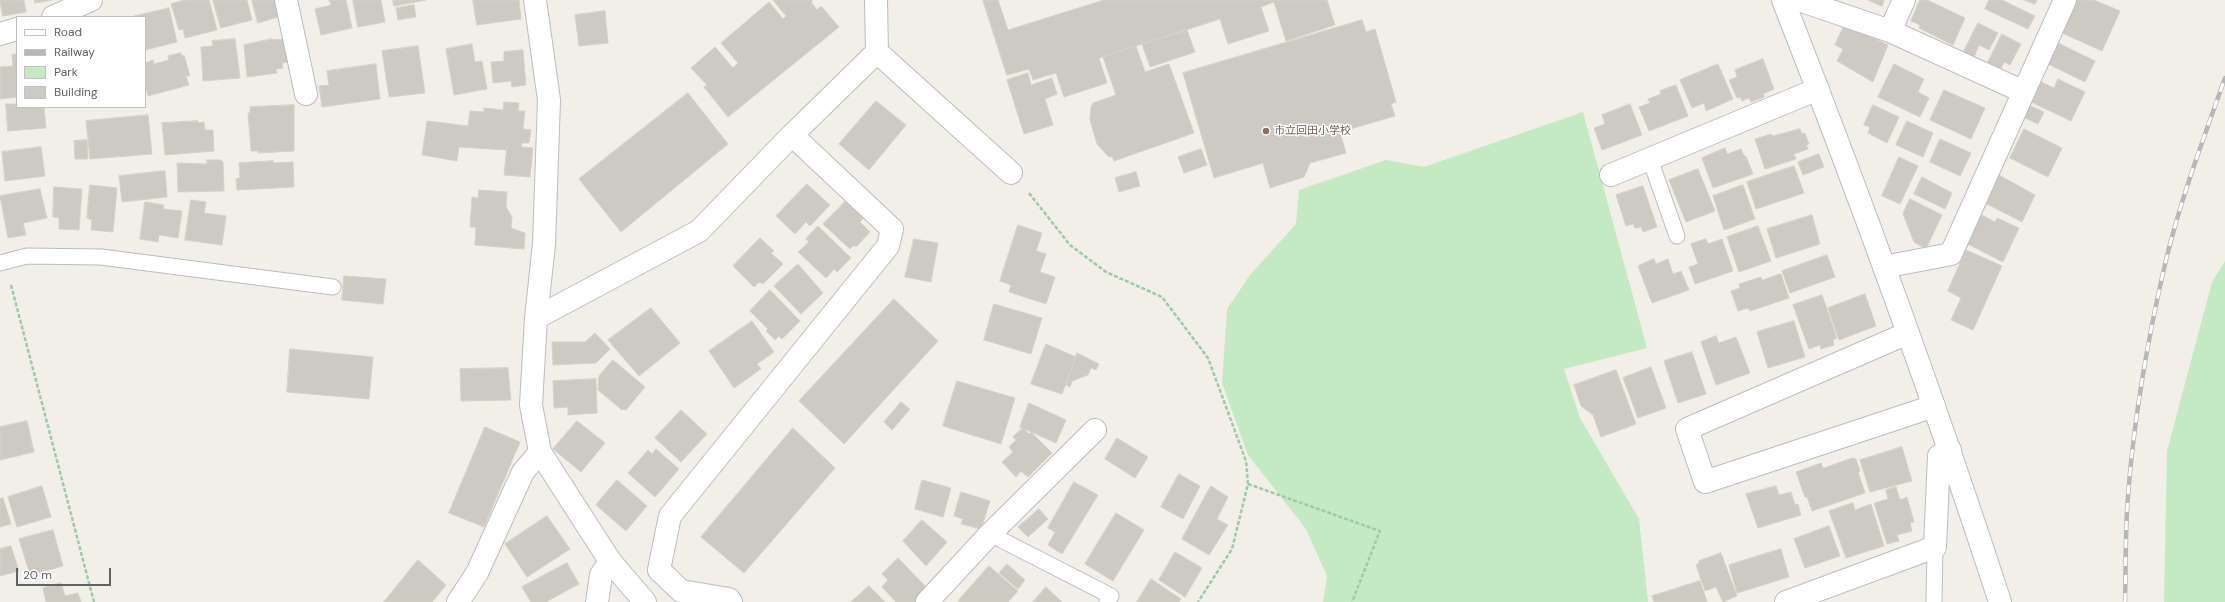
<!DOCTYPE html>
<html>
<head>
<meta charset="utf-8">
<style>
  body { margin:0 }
  #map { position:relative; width:2225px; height:602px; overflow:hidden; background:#f1efe7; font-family:"DM Sans",sans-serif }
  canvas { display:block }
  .legend { position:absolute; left:16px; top:16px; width:130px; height:92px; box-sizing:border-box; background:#fff; border:1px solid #bfc1c3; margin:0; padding:5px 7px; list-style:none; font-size:12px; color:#5e6368 }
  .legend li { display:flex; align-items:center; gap:8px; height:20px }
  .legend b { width:20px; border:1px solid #bfc1c3 }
  .scale { position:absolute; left:16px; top:568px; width:95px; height:18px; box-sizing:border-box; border:2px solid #5e6368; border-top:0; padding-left:5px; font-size:12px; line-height:14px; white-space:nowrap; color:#5e6368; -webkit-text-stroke:3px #fff; paint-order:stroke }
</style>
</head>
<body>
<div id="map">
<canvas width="2225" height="602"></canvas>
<ul class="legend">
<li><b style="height:5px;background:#fff"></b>Road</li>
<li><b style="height:5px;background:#b6b7b8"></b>Railway</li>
<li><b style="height:11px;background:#c4eac3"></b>Park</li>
<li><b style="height:11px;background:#cdcac4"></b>Building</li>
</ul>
<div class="scale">20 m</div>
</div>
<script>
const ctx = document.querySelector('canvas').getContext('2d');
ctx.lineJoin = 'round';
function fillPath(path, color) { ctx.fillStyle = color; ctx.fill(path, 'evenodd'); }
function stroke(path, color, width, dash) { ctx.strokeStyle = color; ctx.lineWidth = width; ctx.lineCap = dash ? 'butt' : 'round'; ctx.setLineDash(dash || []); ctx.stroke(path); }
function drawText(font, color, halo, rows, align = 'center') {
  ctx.font = font + ' "DM Sans","Noto Sans JP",sans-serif'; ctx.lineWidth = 3; ctx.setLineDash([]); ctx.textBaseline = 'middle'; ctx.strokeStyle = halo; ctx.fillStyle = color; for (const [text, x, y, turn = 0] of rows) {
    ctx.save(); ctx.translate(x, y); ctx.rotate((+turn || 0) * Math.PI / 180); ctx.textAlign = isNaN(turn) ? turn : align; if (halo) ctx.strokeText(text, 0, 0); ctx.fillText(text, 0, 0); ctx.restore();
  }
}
const green = new Path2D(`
  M1583 112 1647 348 1564 369 1580 418 1639 519 1648 602H1323L1327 576 1306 529 1248 455 1222 383 1227 309 1250 275 1296 224 1299 190 1386 160 1424 167Z
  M2225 261V602H2164L2167 451 2212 282Z`);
const building = new Path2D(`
  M0 0H24L26 12 3 16Z
  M35 0H52L35 3Z
  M185 0H209L217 30 185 38 183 29 179 30 171 4Z
  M213 0H247L252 20 221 28Z
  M252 0H282L285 15 258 23Z
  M329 0H346L352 28 321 35 315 9 331 5Z
  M353 0H381L385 22 358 27Z
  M393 0H426L394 6Z
  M473 0H519L521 19 477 25Z
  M773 0H813L811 2 817 10 821 6 839 27 728 117 704 87 707 85 691 68 715 47 733 68 738 63 721 43 769 2 783 19 786 16Z
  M983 0H998L1008 30 1104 0H1327L1335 25 1286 41 1274 2 1261 7 1269 31 1228 44 1220 19 1099 58 1107 83 1064 97 1056 73 1033 80 1029 69 1007 75Z
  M1868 0H1884L1882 6Z
  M1920 0H1927L1965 18 1953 45 1919 28 1920 25 1911 21Z
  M1989 0H2002L2035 16 2028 29 1985 9Z
  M2024 0H2037L2035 4Z
  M2076 0H2094L2120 11 2102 51 2062 33Z
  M414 5 416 17 398 20 396 8Z
  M169 8 177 42 145 50V17L135 16Z
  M605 11 608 43 579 46 575 15Z
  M1362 20 1366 32 1375 29 1396 102 1391 104 1395 116 1340 132 1346 153 1310 163 1304 177 1270 188 1263 163 1214 178 1183 73Z
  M1978 23 1998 33 1989 50 1979 45 1974 57 1964 51Z
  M1845 24 1888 45 1873 82 1837 61 1843 49 1835 45Z
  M1187 30 1195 52 1150 67 1142 44Z
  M2002 34 2021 44 2010 65 2004 62 2000 71 1987 64Z
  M235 39 240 78 203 81 201 47 213 46 212 41Z
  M272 39V40L286 39 291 62 282 63 283 68 276 69 277 73 247 77 244 45Z
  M2056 42 2095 61 2085 82 2046 63Z
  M472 44 475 62 482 61 487 89 454 95 446 49Z
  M418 46 425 93 389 97 382 51Z
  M1136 46 1145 72 1169 64 1194 133 1114 161 1112 156 1109 157 1097 144 1090 120 1091 107 1093 103 1116 95 1103 57Z
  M523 50 526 85 512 87 511 81 493 83 491 62 504 61V52Z
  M181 53 182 56 184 55 190 76H186L189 85 148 96 145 85V63L153 60 154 64 169 60 168 56Z
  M17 54V97L0 99V67L13 66 12 55Z
  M1763 59 1774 89 1763 94 1764 97 1751 102 1749 98 1742 101 1740 97 1737 98 1729 80 1737 77 1735 70Z
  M376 64 380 99 322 107 319 86 329 85 327 71Z
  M1718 64 1733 99 1706 111 1704 103 1692 108 1680 80Z
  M1894 64 1924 79 1918 92 1929 98 1920 117 1878 97Z
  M1028 73 1031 85 1052 78 1057 94 1045 99 1053 125 1024 134 1007 80Z
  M2058 79 2085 92 2071 121 2029 101 2039 81 2054 88Z
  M1676 85 1688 116 1649 131 1639 107 1650 103 1648 99 1661 94 1660 91Z
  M1944 90 1985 108 1971 139 1930 120Z
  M688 93 728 144 621 232 579 179Z
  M876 101 906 125 869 170 839 144Z
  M504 102 519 103 518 111H525L523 129 531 130 529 143H522L521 147 533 148 530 177 504 175 507 146 506 150 459 147 457 161 422 155 427 121 468 126 470 111 484 112V108L503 110Z
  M6 104H17V107H44L46 128 8 131Z
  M1630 104 1642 135 1602 150 1594 128 1605 124 1602 115Z
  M2027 104 2044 112 2038 124 2021 116Z
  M294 105V151L258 153V151H251L248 113H250V107Z
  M1873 105 1899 117 1887 143 1868 133 1870 127 1864 125Z
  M148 115 152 154 90 159 86 121Z
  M198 121V123L204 122 205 130H213L214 151 165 155 162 123Z
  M1907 121 1933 133 1923 157 1896 145Z
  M1800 129 1802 134 1805 133 1809 144 1806 145 1808 149 1794 154 1796 159 1765 169 1755 139 1771 134 1772 136Z
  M2024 129 2062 148 2048 177 2010 158Z
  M1940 139 1971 153 1960 176 1930 162Z
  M87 140 88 159H75L74 141Z
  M41 147 45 176 5 181 2 152Z
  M1725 148 1727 154 1741 149 1744 156H1746L1753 174 1713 188 1702 158Z
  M1201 149 1207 165 1184 173 1178 157Z
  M1819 154 1824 167 1803 175 1798 162Z
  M1899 157 1918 166 1900 204 1882 196Z
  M207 160H221L223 162 224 191 178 192 177 163 207 164Z
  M273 161V163L293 162 294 187 237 190 236 179 240 178 239 163Z
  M1794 166 1804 193 1756 209 1747 182Z
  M1698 169 1715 211 1686 222 1669 180Z
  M165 171 167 197 122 202 119 176Z
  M1136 172 1140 186 1119 192 1115 178Z
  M1999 175 2035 195 2022 222 1985 203Z
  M1922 177 1952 193 1945 209 1914 194Z
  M807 184 830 205 810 226 806 222 795 234 776 216Z
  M90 185 117 188 113 232 91 230 92 220 87 218Z
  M1743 185 1755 219 1724 230 1713 196Z
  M1643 186 1657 227 1643 232 1641 227 1635 228 1633 224 1626 226 1616 195Z
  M54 187 82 189 79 230 59 229V218L53 217Z
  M40 189 47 218 23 223 26 235 8 238 0 196Z
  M479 190 507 192 506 207 512 217 511 228 525 233 524 249 475 245 476 227H470L472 197 478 198Z
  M1910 199 1942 215 1926 249 1914 242 1903 214Z
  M191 200 206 202 204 213 226 216 222 245 185 240Z
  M847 200 864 217 860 222 870 232 856 247 854 245 850 249 823 224Z
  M145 202 164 205 163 209 182 211 178 238 159 235 158 242 140 239Z
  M1976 212 1995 222 1997 218 2019 228 2003 262 1962 241Z
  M1812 215 1820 244 1776 258 1767 229Z
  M1018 225 1042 233 1036 251 1046 254 1040 272 1055 277 1046 304 1009 292 1011 285 1000 281Z
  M818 226 851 258 837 272 834 269 826 278 798 252 809 242 806 239Z
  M1758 226 1771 261 1739 272 1727 237Z
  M760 238 774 251 771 253 783 264 763 284 759 282 754 287 733 266Z
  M914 239 938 243 931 282 905 277Z
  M1706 239 1708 244 1722 239 1733 271 1695 284 1689 267 1698 264 1691 244Z
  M1966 250 2002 266 1973 330 1951 320 1961 298 1948 291Z
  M1827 255 1835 277 1790 293 1782 271Z
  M1654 259 1656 264 1668 259 1673 274 1681 271 1689 290 1652 303 1638 266Z
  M798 264 823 293 801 314 774 286Z
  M1781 274 1789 298 1750 311 1748 308 1738 311 1731 291 1740 288 1739 284 1761 277 1762 280Z
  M344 276 386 279 383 304 342 300Z
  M770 290 800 321 782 339 779 336 775 340 766 331 768 329 750 311Z
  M1865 294 1876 326 1839 340 1828 308Z
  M1822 295 1837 338 1833 340 1834 345 1821 349 1820 345 1809 349 1793 305Z
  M894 299 938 341 844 444 799 401Z
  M994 304 1042 318 1031 354 984 340Z
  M651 308 680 343 639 376 608 340Z
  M752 321 774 352 757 364 761 369 734 388 709 351Z
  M1794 321 1805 357 1768 368 1757 332Z
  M595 333 610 349 596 363 553 365 552 342H585Z
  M1716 336 1719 343 1736 337 1750 373 1716 385 1701 342Z
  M1046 344 1076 357 1062 394 1031 384Z
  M290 349 373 357 369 399 287 392Z
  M1692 352 1706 394 1678 403 1664 361Z
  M1077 353 1099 364 1096 370 1091 368 1088 375 1072 381 1070 387 1066 385Z
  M613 360 645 387 626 410 624 409 622 410 598 390 599 376Z
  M1651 367 1666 408 1638 418 1623 378Z
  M508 368 511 400 461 401 460 369Z
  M1616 370 1636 424 1601 437 1593 415 1581 406 1574 385Z
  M596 379 597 413 568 415V407L554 408 553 381Z
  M957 381 1015 398 1001 444 943 426Z
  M901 402 910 409 892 430 884 422Z
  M1029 403 1066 420 1056 443 1020 427Z
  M681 410 707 434 681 462 655 438Z
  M27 421 34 452 0 460V427Z
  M577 421 605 443 581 472 553 449Z
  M485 427 520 442 484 527 449 513Z
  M793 428 835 468 744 573 701 537Z
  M1023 428 1029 434 1031 432 1052 453 1028 477 1021 471 1016 477 1002 462 1013 452 1009 447 1016 440 1013 437Z
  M1117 438 1148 457 1135 478 1105 459Z
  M1902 447 1912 481 1870 492 1860 460Z
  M656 449 679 469 655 497 628 473 648 450 652 454Z
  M1853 458 1856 459 1860 471 1858 472 1865 493 1812 511 1807 497H1805L1796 472 1821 463 1823 468Z
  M1179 474 1200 486 1183 519 1161 507Z
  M617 480 647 506 626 531 596 505Z
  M922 480 951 488 943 517 915 509Z
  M1074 482 1098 495 1062 554 1048 545 1055 532 1048 528Z
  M42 486 51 517 17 527 8 497Z
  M1211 486 1228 497 1217 519 1228 525 1209 555 1182 539Z
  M1776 486 1779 495 1791 492 1795 505 1798 504 1801 515 1758 528 1746 494Z
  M1896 487 1900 500 1907 497 1914 522 1910 523 1912 531 1897 535 1899 541 1887 544 1874 503 1888 499 1886 490Z
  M961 492 990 501 981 529 961 524 963 519 954 516Z
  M3 498 11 524 0 527V499Z
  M1853 503 1855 510 1871 504 1884 546 1846 558 1829 511Z
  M1039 509 1048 519 1028 537 1018 527Z
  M1116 513 1144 530 1113 581 1085 564Z
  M547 516 570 549 527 577 505 544Z
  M922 520 947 542 926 566 903 541Z
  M1829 526 1840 556 1805 568 1794 539Z
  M53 530 63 566 30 575 19 539Z
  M11 546 19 571 0 576V549Z
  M1781 549 1789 577 1737 593 1729 565Z
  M1175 552 1202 568 1185 597 1159 580Z
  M1721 553 1737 596 1723 602 1716 587 1705 591 1696 565 1699 563V561Z
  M898 558 929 590 917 602H896L882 587 888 580 882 574Z
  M418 560 446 585 432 602H384Z
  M567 563 579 584 546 602H531L522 587Z
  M1007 564 1025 580 1018 589 999 573Z
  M989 566 1018 591 1008 602H960L958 601Z
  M1151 579 1181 599 1179 602H1137Z
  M1700 581 1707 602H1654L1652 596Z
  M61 583 65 596 78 593 81 602H46L43 588Z
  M869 586 885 602H851Z
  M1046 587 1062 602H1033Z`);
const path = new Path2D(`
  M1029 193 1070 245 1106 272 1162 297 1208 358 1246 461 1248 484 1232 549 1198 602
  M11 285 94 602
  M1248 484 1380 531 1352 602`);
const lane = new Path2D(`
  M1650 159 1677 236
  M0 263 27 256 101 257 333 287
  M990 534 1111 596 1107 602
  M1934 602 1935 547`);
const street = new Path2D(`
  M286 0 306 94
  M535 0 549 100 544 244 536 318 531 405 540 452 610 561 645 602
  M1799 0 1890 31 2024 92
  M53 17 91 0
  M1890 31 1904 0
  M0 34 17 29
  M877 52 1011 173
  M1611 175 1818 89
  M1884 267 1951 254 2065 0
  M536 318 699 231 792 135 877 52 876 0
  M1908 333 1687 429 1705 482 1934 406
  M458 602 477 573 523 472 540 452
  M597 602 601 575 610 561
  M731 602 729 599 681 591 659 570 670 516 888 246 892 229 792 135
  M927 602 990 534 1095 430
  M1786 602 1935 547 1939 456 1950 450`);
const secondary = new Path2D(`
  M1783 0C1861 199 1934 399 2000 602`);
const rail = new Path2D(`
  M2125 602C2126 567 2125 531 2128 496 2134 417 2148 337 2166 260 2181 198 2204 137 2225 78`);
const markers = [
  [1266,131,4,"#8d6e63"]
];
const educationNames = [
  ["市立回田小学校",1274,131]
];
fillPath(green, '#c4eac3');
fillPath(building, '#cdcac4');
stroke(building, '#d7d1c5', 1);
stroke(lane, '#babdc1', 17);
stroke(street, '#babdc1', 24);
stroke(secondary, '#babec3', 24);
stroke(path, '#9bcba8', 2.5, [4, 2]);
stroke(lane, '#fff', 15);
stroke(street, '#fff', 22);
stroke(secondary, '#fff', 22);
stroke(rail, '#b6b7b8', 4.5);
stroke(rail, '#fff', 3, [9]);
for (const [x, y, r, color] of markers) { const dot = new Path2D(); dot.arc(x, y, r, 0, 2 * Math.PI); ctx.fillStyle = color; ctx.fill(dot); stroke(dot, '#fff', 1.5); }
drawText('11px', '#785e54', '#fff', educationNames, 'left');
</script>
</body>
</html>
